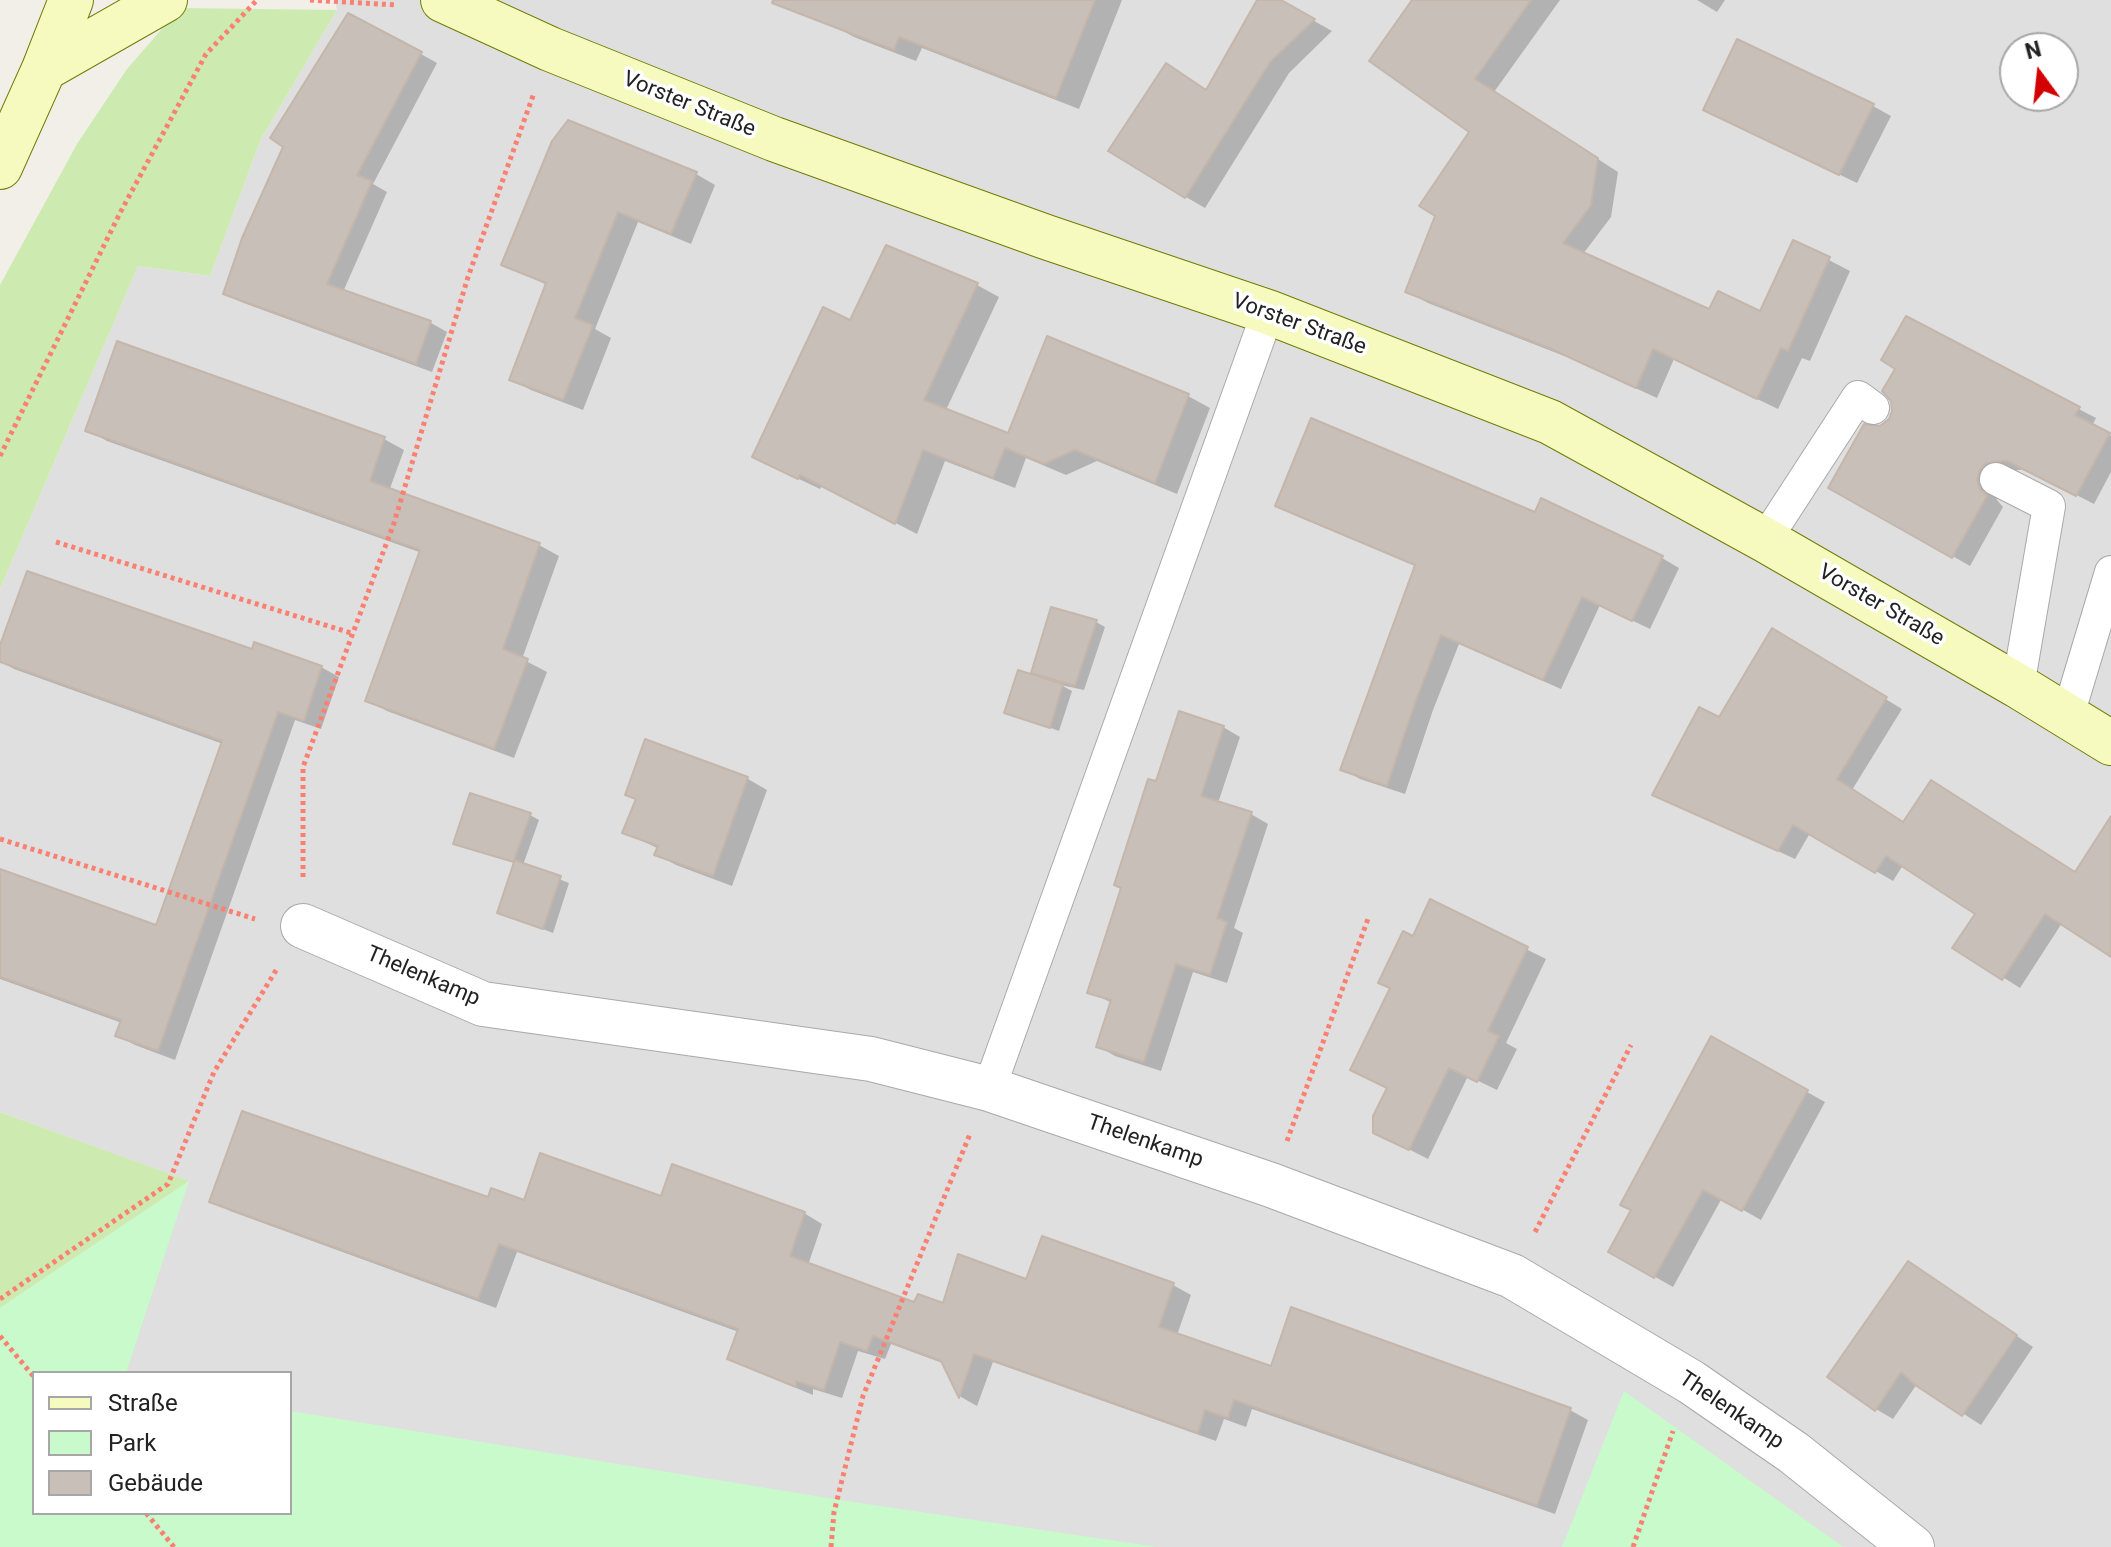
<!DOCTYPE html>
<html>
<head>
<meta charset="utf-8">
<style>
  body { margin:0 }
  #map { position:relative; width:2111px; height:1547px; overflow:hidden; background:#f2efe9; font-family:Roboto,sans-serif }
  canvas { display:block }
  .legend { position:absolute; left:32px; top:1371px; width:260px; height:144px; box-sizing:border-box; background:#fff; border:2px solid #a7a7a7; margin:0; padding:10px 14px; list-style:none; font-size:24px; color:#222 }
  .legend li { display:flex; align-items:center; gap:16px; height:40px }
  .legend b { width:40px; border:2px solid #a7a7a7 }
  .north { position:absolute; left:1999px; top:32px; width:80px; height:80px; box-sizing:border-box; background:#fff; border:2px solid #a7a7a7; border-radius:50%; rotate:345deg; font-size:22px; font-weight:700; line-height:32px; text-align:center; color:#222 }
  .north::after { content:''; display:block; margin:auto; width:28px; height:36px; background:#d40000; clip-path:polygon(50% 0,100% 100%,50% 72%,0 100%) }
</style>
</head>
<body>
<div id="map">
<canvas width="2111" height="1547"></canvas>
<ul class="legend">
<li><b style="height:10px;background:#f7fabf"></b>Straße</li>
<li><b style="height:22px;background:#c8facc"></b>Park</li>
<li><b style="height:22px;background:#c7bfb8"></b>Gebäude</li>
</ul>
<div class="north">N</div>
</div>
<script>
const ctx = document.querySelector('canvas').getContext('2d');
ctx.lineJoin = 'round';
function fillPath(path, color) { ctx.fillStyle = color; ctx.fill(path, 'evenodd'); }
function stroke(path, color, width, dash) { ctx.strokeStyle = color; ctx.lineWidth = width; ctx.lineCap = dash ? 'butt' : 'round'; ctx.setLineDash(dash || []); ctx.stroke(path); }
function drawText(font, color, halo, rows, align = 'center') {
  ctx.font = font + ' Roboto,sans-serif'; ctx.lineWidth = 7; ctx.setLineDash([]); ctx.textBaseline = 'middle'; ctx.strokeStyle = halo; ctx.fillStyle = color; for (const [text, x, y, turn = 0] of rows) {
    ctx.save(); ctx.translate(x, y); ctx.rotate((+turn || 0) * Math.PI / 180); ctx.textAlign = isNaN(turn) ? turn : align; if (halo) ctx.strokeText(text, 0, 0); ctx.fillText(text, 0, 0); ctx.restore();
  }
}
const residential = new Path2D(`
  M335 0H2111V1547H0V1308L188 1181 0 1112V589L138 266 210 276 261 139 337 10ZM2015 48H2063V96H2015ZM34 1373H290V1513H34Z`);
const grass = new Path2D(`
  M180 8 337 10 261 139 210 276 138 266 0 589V285L77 144 127 69Z
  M0 1112 189 1181 0 1308Z`);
const park = new Path2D(`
  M189 1181 126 1373H34V1513H290V1411L853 1502 1157 1547H0V1308Z
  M1624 1391 1842 1546 1843 1547H1562Z`);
const shadow = new Path2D(`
  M842 0H1122L1079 109 922 48 916 61 854 37 832 25Z
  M1259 0H1277L1332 31 1289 73 1205 208 1186 197Z
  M1414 0H1560L1494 92 1618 172 1611 217 1583 254 1710 312 1761 314 1794 242 1850 271 1810 361 1802 358 1778 409 1674 359 1657 398 1572 359 1428 303 1408 292 1471 131Z
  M1697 0H1725L1717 12Z
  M421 54 437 63 373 184 387 192 343 292 431 323 447 332 432 372 241 302 225 293 285 146Z
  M1873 106 1891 116 1857 183 1706 110Z
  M696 174 715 185 691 244 638 222 595 329 611 338 583 410 531 390 511 379 547 285 504 264Z
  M887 247 977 285 999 297 946 410 1009 435 1188 396 1210 408 1177 494 1097 461 1066 475 1026 458 1015 488 945 461 917 534 822 485 820 489 776 468Z
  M1906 319 2096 418 2092 426 2111 436V472L2094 504 2026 469 2004 472 1994 490 1997 500 2003 507 1970 566 1831 487 1881 428 1890 420Z
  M118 344 384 439 404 450 389 491 539 545 559 556 522 659 547 672 514 758 387 711 367 700 422 553 107 441 88 430Z
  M1277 505 1536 514 1662 558 1679 568 1650 629 1600 605 1561 689 1459 644 1433 710 1405 794 1360 779 1343 769 1416 566 1294 515Z
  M1096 622 1105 627 1084 690 1061 685 1072 691 1059 731 1007 712 1042 679 1034 672Z
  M1773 631 1902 709 1852 790 1905 824 2076 874 2111 869V953L2062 923 2020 988 1955 947 1978 913 1903 865 1893 881 1810 833 1795 859 1654 794 1720 720Z
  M0 651H253L321 667 339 677 321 729 295 720 175 1060 135 1045 118 1036 122 1023 0 979V871L157 927 223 744 14 669 0 661Z
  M1223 727 1240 737 1218 803 1251 814 1268 824 1234 928 1243 933 1227 983 1193 972 1161 1071 1115 1056 1098 1046 1112 1003 1090 992 1158 784Z
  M647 742 748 779 767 790 732 886 676 865 657 854 659 849 625 832 637 799Z
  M530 815 539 820 523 865 569 883 553 933 499 912 515 863 465 848 455 843Z
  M1431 902 1546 959 1506 1043 1517 1049 1497 1090 1468 1076 1428 1159 1375 1132 1389 1089 1414 938Z
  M1712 1039 1825 1102 1761 1220 1722 1198 1673 1287 1611 1252 1634 1210Z
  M663 1199 804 1213 822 1224 808 1265 916 1304 944 1306 1028 1282 1043 1238 1173 1285 1191 1295 1177 1335 1272 1369 1292 1310 1570 1410 1588 1420 1555 1514 1252 1409 1246 1427 1224 1419 1216 1441 993 1362 977 1406 961 1397 945 1364 891 1344 885 1359 858 1351 842 1398 813 1389V1395L748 1368 730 1358 739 1332 517 1252 496 1308 230 1211 212 1201 489 1200 525 1203Z
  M1926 1274 2033 1347 1981 1425 1917 1384 1893 1419 1876 1409Z`);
const building = new Path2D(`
  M773 0H1095L1056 98 899 37 894 50 772 3Z
  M1257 0H1281L1315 19 1270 62 1185 198 1108 151 1166 63 1206 90Z
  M1412 0H1531L1475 79 1598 158 1591 205 1563 243 1709 309 1718 291 1760 311 1793 240 1830 257 1788 351 1781 348 1757 399 1653 349 1636 388 1549 348 1405 292 1435 216 1419 206 1469 132 1369 61Z
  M348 13 422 52 357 175 372 181 327 284 431 321 416 364 223 294 242 238 283 147 270 138Z
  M1737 39 1874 104 1839 175 1703 110Z
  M568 120 697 172 671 234 618 212 575 318 593 325 563 400 509 380 546 283 501 265 552 141Z
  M886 245 978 283 924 400 1008 433 1047 336 1189 394 1155 483 1075 450 1044 464 1005 448 993 478 923 450 895 524 800 475 798 479 752 457 823 307 850 320Z
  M1906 316 2080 407 2075 415 2110 433 2076 496 2007 461 1986 463 1980 470 1977 479 1980 489 1987 496 1952 558 1828 488 1864 424 1880 426 1889 419 1892 411 1891 401 1882 391 1895 369 1881 360Z
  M117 341 385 437 370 481 540 543 503 649 528 659 494 749 365 701 420 550 85 431Z
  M1311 418 1535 512 1541 498 1663 556 1632 621 1582 597 1543 680 1441 635 1416 700 1387 786 1340 770 1415 565 1275 506Z
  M27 571 252 649 254 642 322 666 304 721 278 712 158 1051 115 1036 121 1020 0 977V869L156 925 222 741 0 662V645Z
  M1051 607 1097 620 1075 686 1031 673Z
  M1772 628 1887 697 1837 779 1903 822 1931 780 2075 872 2111 816V957L2045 914 2002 980 1952 948 1975 914 1886 856 1875 873 1793 825 1778 851 1652 795 1699 707 1719 717Z
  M1018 670 1063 684 1050 728 1004 713Z
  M1179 711 1224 726 1201 796 1252 812 1217 918 1227 922 1210 975 1176 964 1144 1062 1096 1047 1111 1000 1087 993 1121 888 1114 885 1148 779 1156 781Z
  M645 739 748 777 713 876 654 855 658 846 622 833 636 799 625 795Z
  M470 793 531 813 514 860 561 876 543 929 497 913 514 862 453 844Z
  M1430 899 1528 947 1488 1031 1499 1036 1477 1082 1449 1068 1409 1150 1373 1133V1116L1387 1088 1350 1070 1390 988 1378 983 1403 931 1413 936Z
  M1711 1036 1808 1090 1742 1211 1703 1190 1654 1278 1608 1252 1631 1210 1620 1205Z
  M242 1111 488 1197 491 1188 524 1200 540 1153 661 1196 672 1164 805 1212 790 1256 914 1302 918 1294 943 1303 958 1254 1026 1279 1042 1236 1174 1283 1159 1327 1271 1366 1291 1307 1571 1408 1537 1506 1234 1400 1228 1418 1205 1410 1198 1433 974 1354 959 1398 941 1361 873 1336 867 1351 840 1342 824 1390 796 1381V1387L727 1359 738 1329 499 1244 478 1299 209 1202Z
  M1908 1261 2017 1335 1962 1416 1915 1385 1901 1372 1875 1411 1827 1377Z`);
const path = new Path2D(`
  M310 0 397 5
  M0 456 120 213 206 54 257 0
  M56 542 351 633
  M0 839 255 919
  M303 877V767L394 523 468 277 534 93
  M1287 1141 1369 916
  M1535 1232 1631 1045
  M0 1299 168 1184 214 1072 278 967
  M0 1336 34 1377
  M146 1513 174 1547
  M831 1547 834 1512 863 1396 970 1134
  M1633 1547 1673 1431`);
const service = new Path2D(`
  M1996 479 2049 506 2018 686
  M1765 540 1858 397 1873 408
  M2068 715 2111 572
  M989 1089 1268 312`);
const minor = new Path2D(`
  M303 926 483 1004 871 1059 989 1089 1271 1185 1512 1276 1691 1382 1794 1453 1912 1547`);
const secondary = new Path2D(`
  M443 0 550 49 774 139 1046 237 1268 312 1550 422 1765 540 2018 686 2111 743
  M44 69 165 0
  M0 167 44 69 71 0`);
const streetNames = [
  ["Vorster Straße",689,105,22],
  ["Vorster Straße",1299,325,20],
  ["Vorster Straße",1881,606,30],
  ["Thelenkamp",423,977,23],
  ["Thelenkamp",1145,1142,19],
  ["Thelenkamp",1731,1411,34]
];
fillPath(residential, '#e0dfdf');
fillPath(grass, '#cdebb0');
fillPath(park, '#c8facc');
fillPath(shadow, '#0003');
fillPath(building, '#c7bfb8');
stroke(building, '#c4b6ab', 2);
stroke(service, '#a9a9a9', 34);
stroke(minor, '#a9a9a9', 46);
stroke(secondary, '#707d05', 46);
stroke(path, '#fa8072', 5, [4, 4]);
stroke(service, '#fff', 32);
stroke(minor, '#fff', 44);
stroke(secondary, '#f7fabf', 44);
drawText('22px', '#222', '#fff', streetNames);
</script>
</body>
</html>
